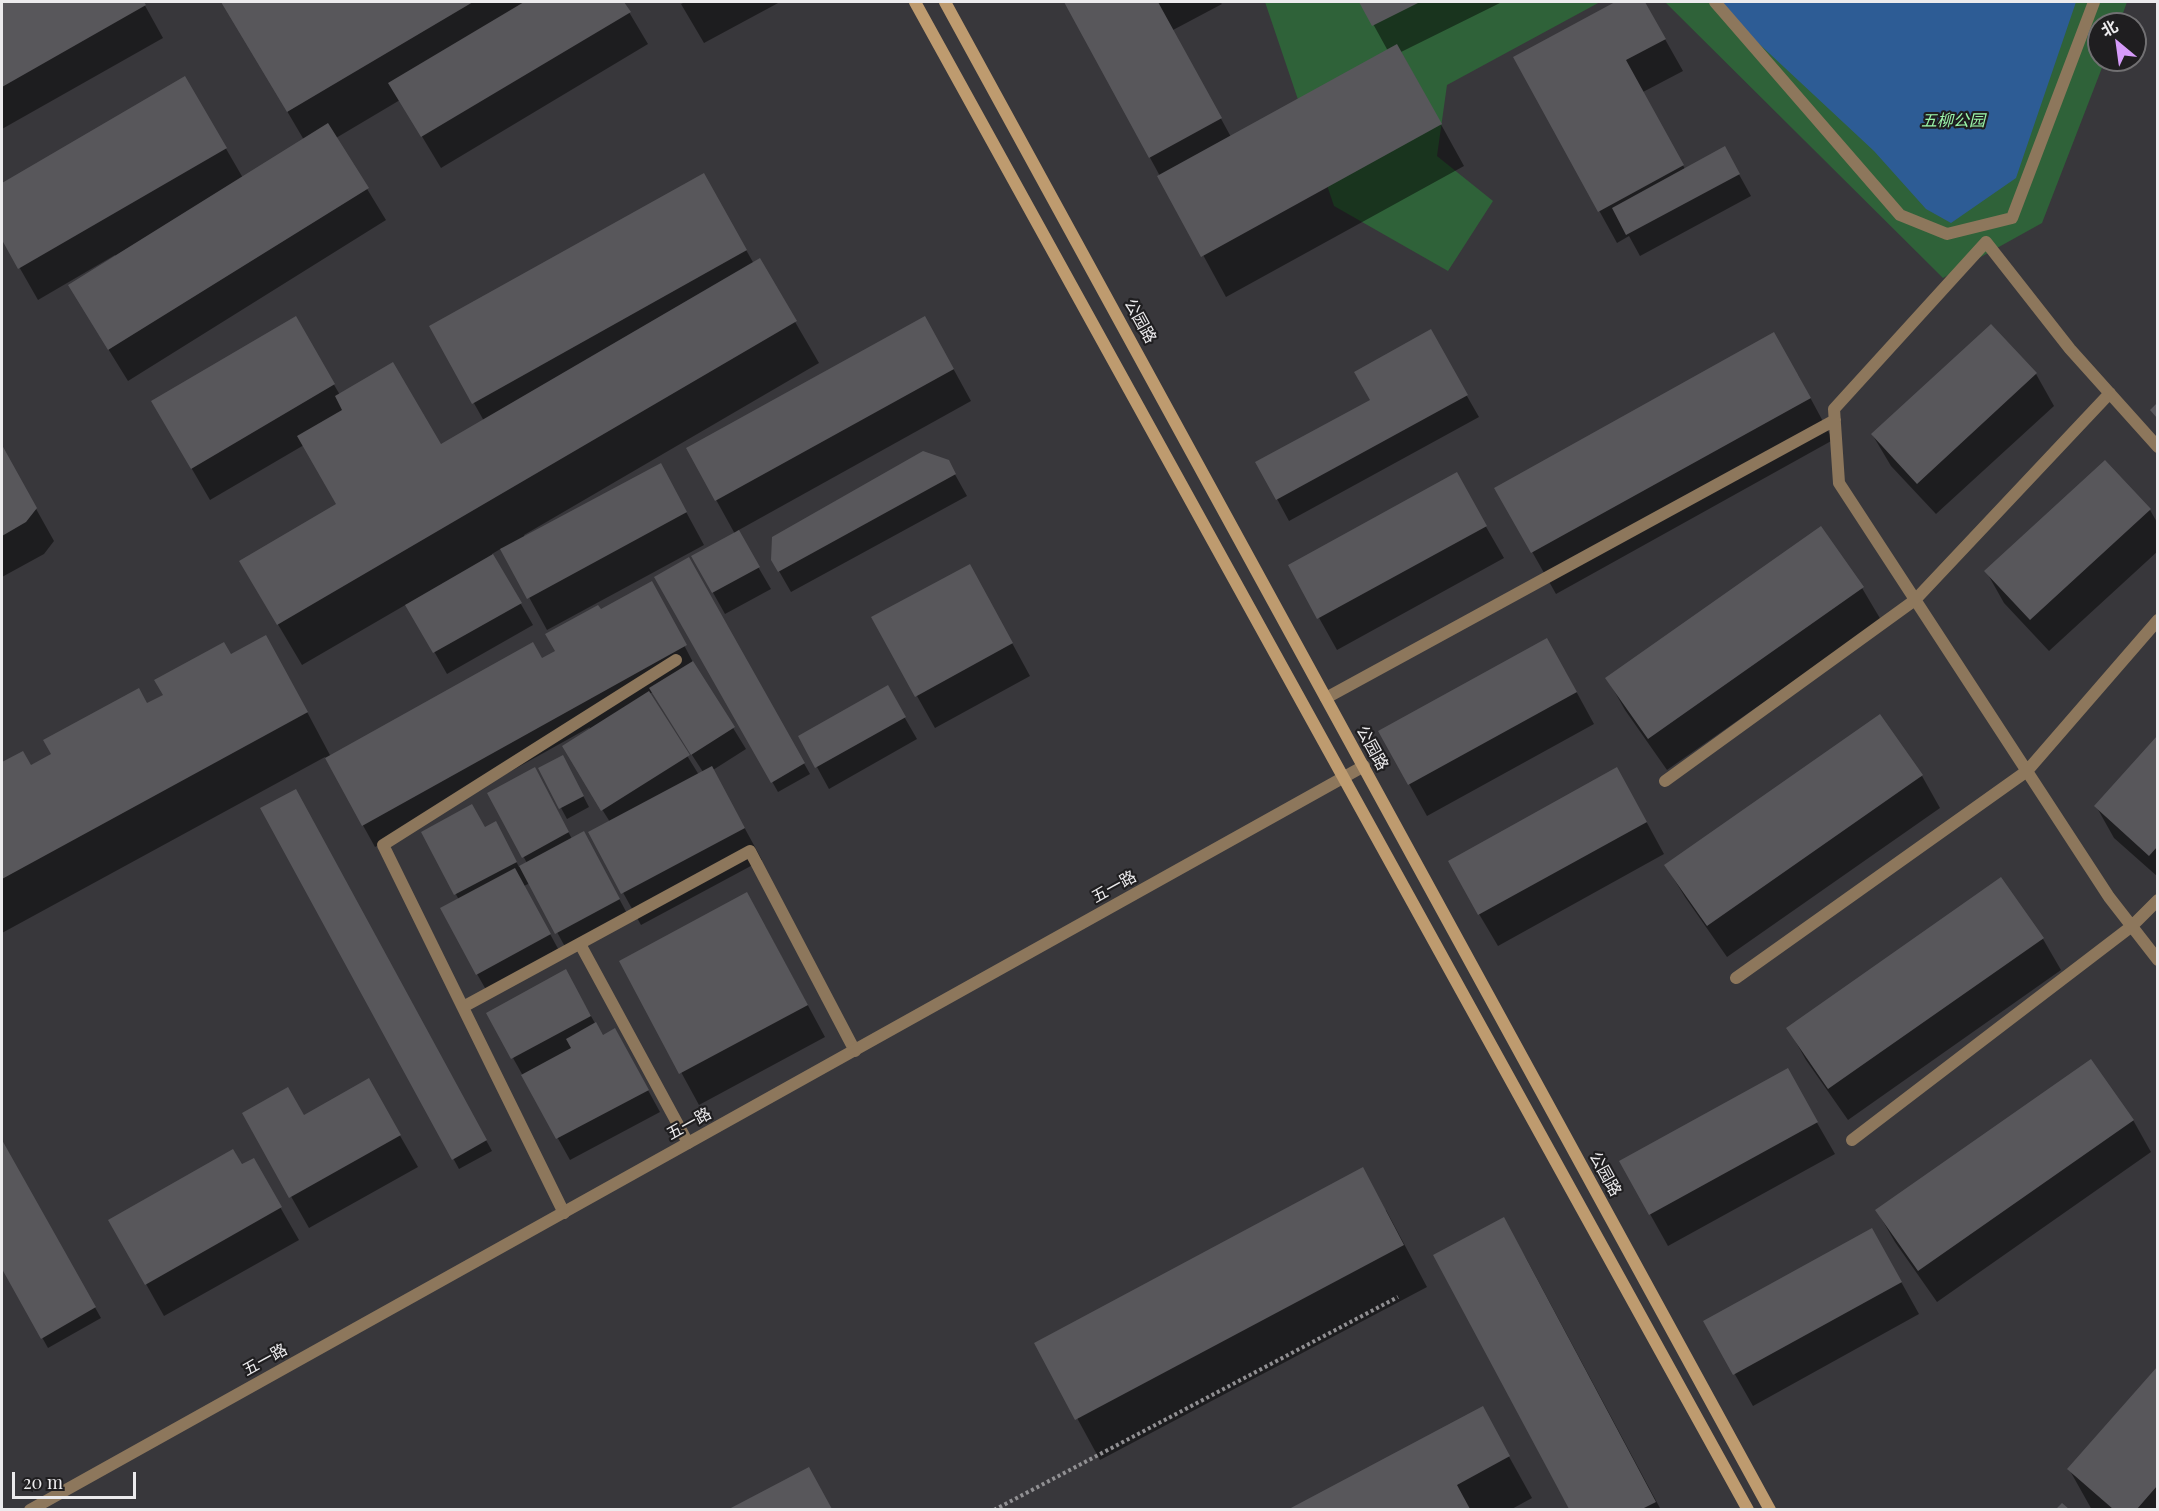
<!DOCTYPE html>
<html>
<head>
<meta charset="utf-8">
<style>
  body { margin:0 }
  #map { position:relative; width:2159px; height:1511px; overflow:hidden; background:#38373b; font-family:"Playfair Display","Noto Sans SC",serif }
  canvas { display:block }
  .frame { position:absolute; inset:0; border:3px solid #ecebed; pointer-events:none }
  .north { position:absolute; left:2087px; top:12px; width:60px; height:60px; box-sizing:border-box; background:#1f1e20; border:2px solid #717072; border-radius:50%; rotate:331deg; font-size:16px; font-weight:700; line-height:24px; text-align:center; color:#ecebed }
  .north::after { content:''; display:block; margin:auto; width:21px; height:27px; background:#d69bfa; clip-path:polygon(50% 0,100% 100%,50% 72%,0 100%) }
  .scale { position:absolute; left:12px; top:1472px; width:124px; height:27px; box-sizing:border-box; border:3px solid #ecebed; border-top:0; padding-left:8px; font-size:18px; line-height:21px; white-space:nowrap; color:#ecebed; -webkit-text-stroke:4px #1f1e20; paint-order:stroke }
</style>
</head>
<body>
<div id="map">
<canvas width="2159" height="1511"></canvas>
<div class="frame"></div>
<div class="north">北</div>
<div class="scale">20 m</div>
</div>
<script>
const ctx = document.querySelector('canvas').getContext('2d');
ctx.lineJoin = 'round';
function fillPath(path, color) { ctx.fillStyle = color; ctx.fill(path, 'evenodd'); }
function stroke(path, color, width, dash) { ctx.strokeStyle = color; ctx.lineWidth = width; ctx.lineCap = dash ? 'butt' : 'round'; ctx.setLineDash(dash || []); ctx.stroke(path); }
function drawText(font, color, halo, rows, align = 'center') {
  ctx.font = font + ' "Playfair Display","Noto Sans SC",serif'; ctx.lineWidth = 4.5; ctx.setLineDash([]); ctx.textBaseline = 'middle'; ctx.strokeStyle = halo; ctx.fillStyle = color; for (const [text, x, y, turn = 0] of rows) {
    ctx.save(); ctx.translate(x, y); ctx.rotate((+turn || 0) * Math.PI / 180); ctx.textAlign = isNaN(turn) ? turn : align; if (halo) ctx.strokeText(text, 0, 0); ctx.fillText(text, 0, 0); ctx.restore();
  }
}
const green = new Path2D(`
  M1265 2H1600L1447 85 1437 156 1493 201 1448 271 1334 206Z
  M1665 2H2127L2119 24H2099V60H2105L2042 223 1943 278Z`);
const water = new Path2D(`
  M1719 2H2076L2016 178 1951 223 1926 209 1874 151 1725 12Z`);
const shadow = new Path2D(`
  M2 2H143L163 38 2 129Z
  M223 2H623L648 44 441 168 400 100 336 138 386 220 128 381 89 318 116 257 115 255 38 300 2 237V185L185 78 243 178 304 140Z
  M685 2H780L704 43 681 4Z
  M1065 2H1220L1222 4 1173 30 1106 76Z
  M1361 2H1502L1401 52 1464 166 1226 297 1107 79 1195 71 1231 137 1388 51Z
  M1618 2H1644L1683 71 1643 92 1685 169H1736L1751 196 1640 256 1629 236 1617 243 1515 58Z
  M727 216 754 264 759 260 819 363 524 535 525 538 678 497 704 545 547 630 502 548 492 554 533 625 447 674 407 604 302 665 241 562 338 505 304 445 210 500 153 402 295 318 340 395 441 446 484 421 431 327Z
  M943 350 971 401 737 531 771 589 725 614 693 557 735 534 688 449Z
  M1441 351 1479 417 1289 521 1257 462 1372 400Z
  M2036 374 2054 406 1936 514 1891 466 1872 434Z
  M1798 375 1833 440 1556 594 1496 488Z
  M2 448 54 541 44 554 2 577Z
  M948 462 967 496 791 592 772 559Z
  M1474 506 1504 558 1337 650 1290 566Z
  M2150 510 2158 524V551L2049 651 2004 603 1986 571Z
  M1820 528 1862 588 1881 620 1667 770 1625 710 1607 678Z
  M688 559 810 774 778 792 656 577Z
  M987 597 1030 676 935 728 873 618Z
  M663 605 696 668 746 749 713 770 762 860 641 925 590 833 610 822 576 768 590 727 375 847 325 757 2 933V764L23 753 30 766 147 705 231 656 289 678 331 757 542 660 557 652 600 611ZM653 692 663 710 703 772 699 775 649 694Z
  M1565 671 1594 724 1427 816 1380 732Z
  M887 687 917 739 829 789 800 736Z
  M2158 738V877L2114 838 2096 806Z
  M568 767 589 807 567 819 540 769Z
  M1922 776 1940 808 1727 957 1685 897 1666 866Z
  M295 791 492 1151 459 1169 262 808Z
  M547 791 572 839 596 855 631 921 569 954 530 883 524 886 562 956 489 995 477 974 459 900 423 832 485 829 507 844 519 867 527 863 489 794Z
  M1635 801 1664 854 1498 946 1479 914Z
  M765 926 825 1037 699 1105 621 962Z
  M2043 939 2061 970 1848 1120 1806 1060 1788 1028Z
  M565 971 603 1037 627 1052 660 1112 570 1160 513 1058Z
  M368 1080 418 1167 309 1228 244 1114 304 1117Z
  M1805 1102 1835 1154 1668 1246 1650 1214Z
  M2133 1120 2151 1152 1937 1302 1895 1242 1877 1211Z
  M2 1143 101 1318 48 1348 2 1266Z
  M253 1160 299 1240 164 1316 110 1220Z
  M1386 1210 1427 1287 1100 1460 1036 1343Z
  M1503 1219 1527 1260 1661 1510H1570L1435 1256Z
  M1890 1262 1919 1314 1753 1406 1705 1322Z
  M2158 1370V1510H2092L2069 1469Z
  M1482 1408 1532 1498 1510 1510H1292Z
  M809 1469 832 1510H732Z`);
const building = new Path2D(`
  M2 2H144L146 5 2 87Z
  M221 2H473L287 112Z
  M524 2H624L631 12 421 137 388 83Z
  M1064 2H1158L1222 118 1149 158Z
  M1359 2H1420L1372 26Z
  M1615 2H1645L1666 39 1626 60 1684 165 1598 212 1513 57Z
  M1397 44 1442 124 1201 257 1157 176Z
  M185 76 227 148 18 269 2 240V183Z
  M328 123 369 188 108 350 68 285Z
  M1725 146 1740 174 1626 235 1612 208Z
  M704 173 747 250 472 404 429 326Z
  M760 258 797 321 277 625 239 561 336 504 297 436 342 410 335 396 393 362 441 444Z
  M296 316 335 384 191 469 151 401Z
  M925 316 954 369 715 501 686 448Z
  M1991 324 2037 373 1917 484 1871 434Z
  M1431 329 1468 395 1276 500 1255 462 1370 400 1354 372Z
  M1774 332 1811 398 1531 553 1494 488Z
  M2157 403V418L2150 410Z
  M2 445 37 508 26 522 2 536Z
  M923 451 949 460 956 474 778 572 771 560 772 537Z
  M2105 460 2151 509 2030 620 1984 571Z
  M661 463 687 512 527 599 500 549Z
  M1457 472 1487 526 1317 619 1288 565Z
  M1821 526 1864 587 1648 739 1605 678Z
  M739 530 760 567 712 593 691 556Z
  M493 554 522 603 433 653 405 605Z
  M689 557 805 763 771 783 654 577Z
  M970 564 1013 643 915 697 871 617Z
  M652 581 687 645 362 826 325 758 533 642 542 658 555 651 545 634 598 605 601 609Z
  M266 635 308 712 2 879V762L23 751 31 765 51 754 43 740 139 688 147 703 163 695 154 680 224 642 231 654Z
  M1547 638 1577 692 1408 785 1378 731Z
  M693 661 735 727 691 755 649 688Z
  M888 685 906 717 815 768 798 736Z
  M649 691 690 755 601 811 562 746Z
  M1880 714 1923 775 1707 926 1664 865Z
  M2157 736V847L2149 856 2094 806Z
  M563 755 584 796 559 809 538 768Z
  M712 766 745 828 621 894 588 832Z
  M535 767 569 832 522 858 487 793Z
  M1617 767 1647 822 1478 915 1448 861Z
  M296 789 487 1140 452 1160 260 808Z
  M472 804 485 827 496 821 517 862 454 895 421 832Z
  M584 831 620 899 555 934 519 866Z
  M515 868 551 934 476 975 440 908Z
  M2001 877 2044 938 1828 1089 1786 1028Z
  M747 892 808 1005 679 1074 619 961Z
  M566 969 591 1016 511 1059 486 1013Z
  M596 1022 603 1035 615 1028 649 1090 556 1139 521 1075 571 1048 566 1039Z
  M2091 1059 2134 1120 1918 1271 1875 1210Z
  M1788 1068 1818 1122 1649 1215 1619 1161Z
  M369 1078 401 1135 289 1198 242 1113 288 1087 304 1115Z
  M2 1140 96 1307 41 1339 2 1269Z
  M233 1149 242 1164 254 1158 282 1207 145 1285 108 1220Z
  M1363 1167 1404 1245 1075 1420 1034 1343Z
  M1504 1217 1656 1502 1642 1509H1569L1433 1255Z
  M1872 1228 1902 1282 1733 1375 1703 1321Z
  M2157 1367V1486L2137 1509H2113L2067 1469Z
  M1483 1406 1510 1456 1457 1485 1470 1509H1289Z
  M809 1467 832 1509H729Z
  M2062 1503 2069 1509H2056Z`);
const path = new Path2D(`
  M994 1510 1398 1297`);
const lane = new Path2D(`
  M580 944 688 1143
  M463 1007 750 851 855 1051
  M564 1213 383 845 676 660`);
const street = new Path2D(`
  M1715 2 1900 215 1947 234 2012 218 2094 2
  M2158 447 2070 349 1986 242 1834 409 1839 483 2109 897 2158 960
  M1326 698 1835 420
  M1665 781 1915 600 2110 393
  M1736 978 2027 771 2158 620
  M1852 1140 2132 926 2158 900
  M30 1510 1364 766`);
const secondary = new Path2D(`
  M915 2 1748 1510
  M945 2 1770 1510`);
const parkNames = [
  ["五柳公园",1953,121]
];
const streetNames = [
  ["公园路",1140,321,61],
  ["公园路",1372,748,61],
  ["五一路",1114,887,-29],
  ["五一路",689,1124,-29],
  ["公园路",1605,1174,61],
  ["五一路",265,1360,-29]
];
fillPath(green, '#2f6239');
fillPath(water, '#2d5c95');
fillPath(shadow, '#0007');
fillPath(building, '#58575b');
stroke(path, '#919093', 4, [3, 3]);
stroke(lane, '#8d775c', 12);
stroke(street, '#8d775c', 12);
stroke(secondary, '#be9b6f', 12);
drawText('italic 16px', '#9bf6aa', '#1f1e20', parkNames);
drawText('16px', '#ecebed', '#1f1e20', streetNames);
</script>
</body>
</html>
